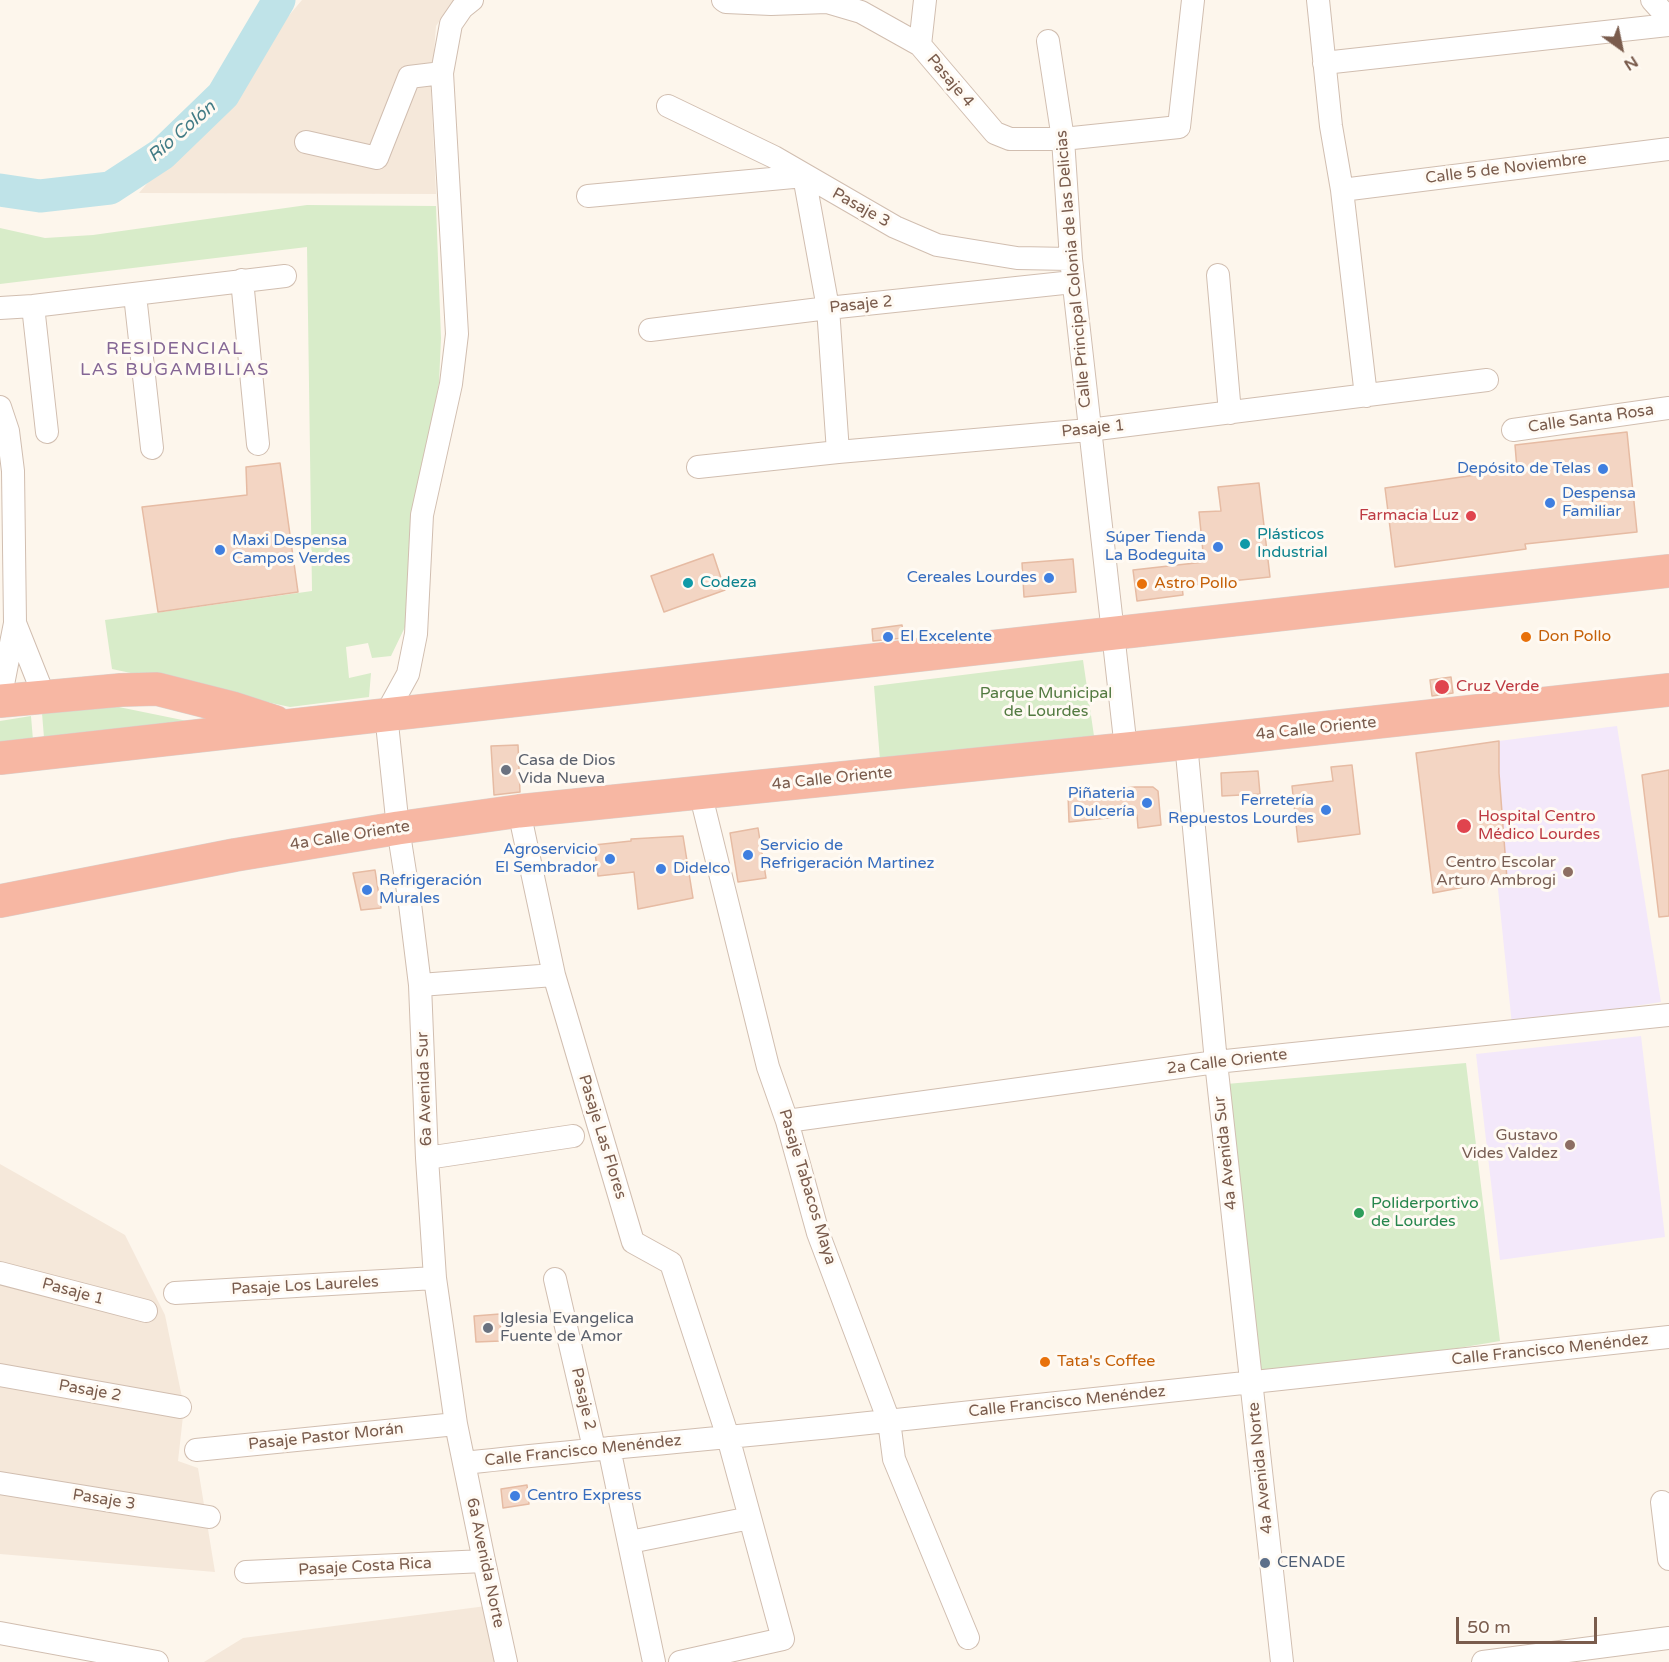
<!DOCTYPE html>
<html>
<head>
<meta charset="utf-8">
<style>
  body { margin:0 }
  #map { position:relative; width:1669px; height:1662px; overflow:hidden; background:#fdf6ec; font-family:"Varela Round",sans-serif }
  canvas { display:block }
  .north { position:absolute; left:1591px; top:18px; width:60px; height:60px; -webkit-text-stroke:4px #fffaf3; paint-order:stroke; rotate:147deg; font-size:16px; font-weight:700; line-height:24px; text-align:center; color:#7a5c4d }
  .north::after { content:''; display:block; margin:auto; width:21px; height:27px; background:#7a5c4d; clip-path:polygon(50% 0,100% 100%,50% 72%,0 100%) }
  .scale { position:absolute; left:1456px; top:1617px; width:141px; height:27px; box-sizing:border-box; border:3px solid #7a5c4d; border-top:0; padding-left:8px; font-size:18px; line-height:21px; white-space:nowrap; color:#7a5c4d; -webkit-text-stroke:4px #fffaf3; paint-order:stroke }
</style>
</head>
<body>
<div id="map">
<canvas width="1669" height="1662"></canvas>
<div class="north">N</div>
<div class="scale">50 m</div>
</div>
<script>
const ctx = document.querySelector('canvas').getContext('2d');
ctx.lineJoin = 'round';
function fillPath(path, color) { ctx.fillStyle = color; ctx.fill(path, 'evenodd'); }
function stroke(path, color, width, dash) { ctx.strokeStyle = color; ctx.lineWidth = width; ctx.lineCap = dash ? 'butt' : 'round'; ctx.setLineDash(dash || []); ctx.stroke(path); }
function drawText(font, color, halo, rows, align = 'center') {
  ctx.font = font + ' "Varela Round",sans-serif'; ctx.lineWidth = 6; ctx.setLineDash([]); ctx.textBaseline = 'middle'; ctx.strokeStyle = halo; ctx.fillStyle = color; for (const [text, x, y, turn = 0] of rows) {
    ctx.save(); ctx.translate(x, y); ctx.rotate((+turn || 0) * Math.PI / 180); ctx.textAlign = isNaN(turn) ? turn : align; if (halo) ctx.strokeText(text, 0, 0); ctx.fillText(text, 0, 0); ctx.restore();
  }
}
const residential = new Path2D(`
  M302 0H454L436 26 431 90 436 194 139 193Z
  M0 1164 125 1235 165 1315 184 1407 178 1461 198 1468 215 1572 0 1554Z
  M486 1606 498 1662H204L243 1638Z`);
const education = new Path2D(`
  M1617 726 1661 1002 1512 1025 1483 743Z
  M1641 1036 1665 1237 1500 1260 1476 1054Z`);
const green = new Path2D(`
  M307 205 436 206 441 338 439 383 414 511 405 627 391 656 372 658 368 643 346 647 349 678 371 673 369 697 290 707 112 669 105 620 312 591 307 247 0 284V228L45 238 93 235Z
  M1083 660 1094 736 880 760 874 686Z
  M109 705 197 723 45 750 42 713Z
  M31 716 34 752 0 757V721Z
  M1466 1063 1500 1341 1258 1382 1215 1085Z`);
const river = new Path2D(`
  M0 190 40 196 110 188 162 154 223 95 279 0`);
const building = new Path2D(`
  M1627 432 1637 532 1525 544 1526 549 1395 567 1385 488 1517 469 1515 445Z
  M280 463 298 592 158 612 142 507 247 495 246 467Z
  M1259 483 1270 577 1182 586 1183 595 1137 601 1133 570 1204 562 1199 512 1221 511 1218 487Z
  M713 554 725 590 664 612 651 576Z
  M1073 559 1076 592 1024 597 1022 563Z
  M902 625 904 638 873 641 872 629Z
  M1451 677 1453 693 1432 696 1430 680Z
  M1499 741V773L1507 879 1433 893 1416 753Z
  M518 745 520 792 494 795 491 746Z
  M1352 765 1360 834 1298 842 1292 786 1333 781 1331 767Z
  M1669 770V916L1659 917 1642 775Z
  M1258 771 1260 794 1222 796 1221 773Z
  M1135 787H1153L1158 791 1161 825 1138 828 1137 815 1069 822 1068 794Z
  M758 828 766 878 738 882 730 833Z
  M683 836 693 898 638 909 634 872 598 876 594 845 631 841V839Z
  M375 870 381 908 361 910 353 873Z
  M500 1314 501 1341 476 1342 474 1316Z
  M527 1485 529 1504 503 1508 501 1489Z`);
const minor = new Path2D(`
  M472 0 462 8 451 24 442 73 457 334 451 384 422 515 416 634 408 674 386 714 398 828 410 904 420 985 427 1158 435 1278 456 1424 484 1561 506 1662
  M723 0 726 2 771 4 827 2 861 12 920 45 995 133 1010 139H1063L1179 127 1193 0
  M1318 0 1331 126 1342 190 1366 396
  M1652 0 1669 19
  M1048 41 1063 139 1071 259 1126 749
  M920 45 925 0
  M1324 63 1669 25
  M668 106 774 157 895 227 937 245 1017 258 1071 259
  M306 142 377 158 409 77 442 73
  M1342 190 1669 149
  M588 196 804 176 828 308 838 452
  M1218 275 1230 413
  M242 280 258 444
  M135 295 152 448
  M33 306 47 432
  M0 308 33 306 285 276
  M650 330 828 308 1073 282
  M0 407 8 431 13 471 15 623 0 700
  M1513 430 1669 408
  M698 467 838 452 1089 430 1487 380
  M15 623 44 696
  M1186 743 1216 1062 1282 1662
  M700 792 768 1067 787 1121 818 1233 889 1421 894 1459 968 1638
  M519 811 554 975 633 1242 671 1263 728 1437 783 1639 680 1662
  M420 985 554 975
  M787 1121 1216 1062 1669 1015
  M427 1158 573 1136
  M0 1273 146 1311
  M555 1279 594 1448
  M175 1293 435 1278
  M0 1375 180 1407
  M609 1448 654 1662
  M196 1450 456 1424
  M464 1463C589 1449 715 1439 840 1426 1116 1397 1393 1367 1669 1337
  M0 1483 209 1517
  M1662 1502 1669 1559
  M630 1542 750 1518
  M246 1572 484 1561
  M0 1633 157 1662
  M1483 1662 1669 1638`);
const highway = new Path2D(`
  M0 701 121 690 157 689 232 708 275 722
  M0 758 1669 571
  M0 901 235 855 398 828 519 811 1186 743 1669 690`);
const markers = [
  [1603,469,6,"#3f7fe0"],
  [1550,503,6,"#3f7fe0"],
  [1471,516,6,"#e0444e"],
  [1245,544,6,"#0f9aa8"],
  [1218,547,6,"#3f7fe0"],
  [220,550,6,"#3f7fe0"],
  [1049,578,6,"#3f7fe0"],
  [688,583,6,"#0f9aa8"],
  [1142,584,6,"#e8710a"],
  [888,637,6,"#3f7fe0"],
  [1526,637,6,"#e8710a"],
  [1442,687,8,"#e0444e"],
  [506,770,6,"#6b7280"],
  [1147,803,6,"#3f7fe0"],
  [1326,810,6,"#3f7fe0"],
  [1464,826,8,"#e0444e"],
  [748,855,6,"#3f7fe0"],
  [610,859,6,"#3f7fe0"],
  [661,869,6,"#3f7fe0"],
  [1568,872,6,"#8d6e63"],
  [367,890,6,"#3f7fe0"],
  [1570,1145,6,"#8d6e63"],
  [1359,1213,6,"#2e9e5b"],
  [488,1328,6,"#6b7280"],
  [1045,1362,6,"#e8710a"],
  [515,1496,6,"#3f7fe0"],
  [1265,1563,6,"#5c6f8a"]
];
const streetNames = [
  ["Pasaje 4",950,81,50],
  ["Calle 5 de Noviembre",1506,169,-7],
  ["Pasaje 3",861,208,29],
  ["Calle Principal Colonia de las Delicias",1074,269,-95],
  ["Pasaje 2",861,305,-6],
  ["Calle Santa Rosa",1591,419,-8],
  ["Pasaje 1",1093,429,-6],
  ["4a Calle Oriente",1316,729,-6],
  ["4a Calle Oriente",832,779,-6],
  ["4a Calle Oriente",350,836,-9],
  ["2a Calle Oriente",1227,1062,-7],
  ["6a Avenida Sur",425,1089,-92],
  ["Pasaje Las Flores",602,1137,73],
  ["4a Avenida Sur",1226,1153,-96],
  ["Pasaje Tabacos Maya",807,1187,73],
  ["Pasaje Los Laureles",305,1286,-3],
  ["Pasaje 1",73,1292,15],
  ["Calle Francisco Menéndez",1550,1350,-6],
  ["Pasaje 2",90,1391,10],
  ["Pasaje 2",583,1399,77],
  ["Calle Francisco Menéndez",1067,1402,-6],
  ["Pasaje Pastor Morán",326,1437,-6],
  ["Calle Francisco Menéndez",583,1451,-6],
  ["4a Avenida Norte",1261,1468,-96],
  ["Pasaje 3",104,1500,9],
  ["6a Avenida Norte",485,1563,78],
  ["Pasaje Costa Rica",365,1567,-3]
];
const shopNames = [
  ["Depósito de Telas",1591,469,"right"],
  ["Despensa",1562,494],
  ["Familiar",1562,512],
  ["Súper Tienda",1206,538,"right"],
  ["La Bodeguita",1206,556,"right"],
  ["Maxi Despensa",232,541],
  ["Campos Verdes",232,559],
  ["Cereales Lourdes",1037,578,"right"],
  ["El Excelente",900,637],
  ["Piñateria",1135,794,"right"],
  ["Dulcería",1135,812,"right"],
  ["Ferretería",1314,801,"right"],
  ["Repuestos Lourdes",1314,819,"right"],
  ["Servicio de",760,846],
  ["Refrigeración Martinez",760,864],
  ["Agroservicio",598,850,"right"],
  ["El Sembrador",598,868,"right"],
  ["Didelco",673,869],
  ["Refrigeración",379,881],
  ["Murales",379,899],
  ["Centro Express",527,1496]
];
const healthNames = [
  ["Farmacia Luz",1459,516,"right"],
  ["Cruz Verde",1456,687],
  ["Hospital Centro",1478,817],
  ["Médico Lourdes",1478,835]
];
const cultureNames = [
  ["Plásticos",1257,535],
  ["Industrial",1257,553],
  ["Codeza",700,583]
];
const foodNames = [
  ["Astro Pollo",1154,584],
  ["Don Pollo",1538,637],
  ["Tata's Coffee",1057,1362]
];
const parkNames = [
  ["Parque Municipal",1046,694],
  ["de Lourdes",1046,712]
];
const worshipNames = [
  ["Casa de Dios",518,761],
  ["Vida Nueva",518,779],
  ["Iglesia Evangelica",500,1319],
  ["Fuente de Amor",500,1337]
];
const educationNames = [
  ["Centro Escolar",1556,863],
  ["Arturo Ambrogi",1556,881],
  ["Gustavo",1558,1136],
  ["Vides Valdez",1558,1154]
];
const leisureNames = [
  ["Poliderportivo",1371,1204],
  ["de Lourdes",1371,1222]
];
const serviceNames = [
  ["CENADE",1277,1563]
];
const waterNames = [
  ["Río Colón",182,132,-41]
];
const neighbourhoodNames = [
  ["RESIDENCIAL",175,349],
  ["LAS BUGAMBILIAS",175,370]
];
fillPath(residential, '#f5e8da');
fillPath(education, '#f3e8fa');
fillPath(green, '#d8ecc9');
stroke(river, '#bfe3e8', 33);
fillPath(building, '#f3d5c3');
stroke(building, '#e6bba3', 1.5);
stroke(minor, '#d1beb0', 24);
stroke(highway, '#dad1cd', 34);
stroke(minor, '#fff', 22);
stroke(highway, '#f7b7a3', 33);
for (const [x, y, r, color] of markers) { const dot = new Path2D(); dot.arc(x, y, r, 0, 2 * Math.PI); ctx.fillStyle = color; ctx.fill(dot); stroke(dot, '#fffaf3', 2); }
drawText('16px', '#7a5c4d', '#fffaf3', streetNames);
drawText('16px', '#366cbe', '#fffaf3', shopNames, 'left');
drawText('16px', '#be3a42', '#fffaf3', healthNames, 'left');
drawText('16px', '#0d838f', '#fffaf3', cultureNames, 'left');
drawText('16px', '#c56008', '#fffaf3', foodNames, 'left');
drawText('16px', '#537a41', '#fffaf3', parkNames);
drawText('16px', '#5b616d', '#fffaf3', worshipNames, 'left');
drawText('16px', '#785e54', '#fffaf3', educationNames, 'right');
drawText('16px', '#27864d', '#fffaf3', leisureNames, 'left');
drawText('16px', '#4e5e75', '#fffaf3', serviceNames, 'left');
drawText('italic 18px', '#437c86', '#fffaf3', waterNames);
ctx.letterSpacing = '1.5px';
drawText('18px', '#846695', '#fffaf3', neighbourhoodNames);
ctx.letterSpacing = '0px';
</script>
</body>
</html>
